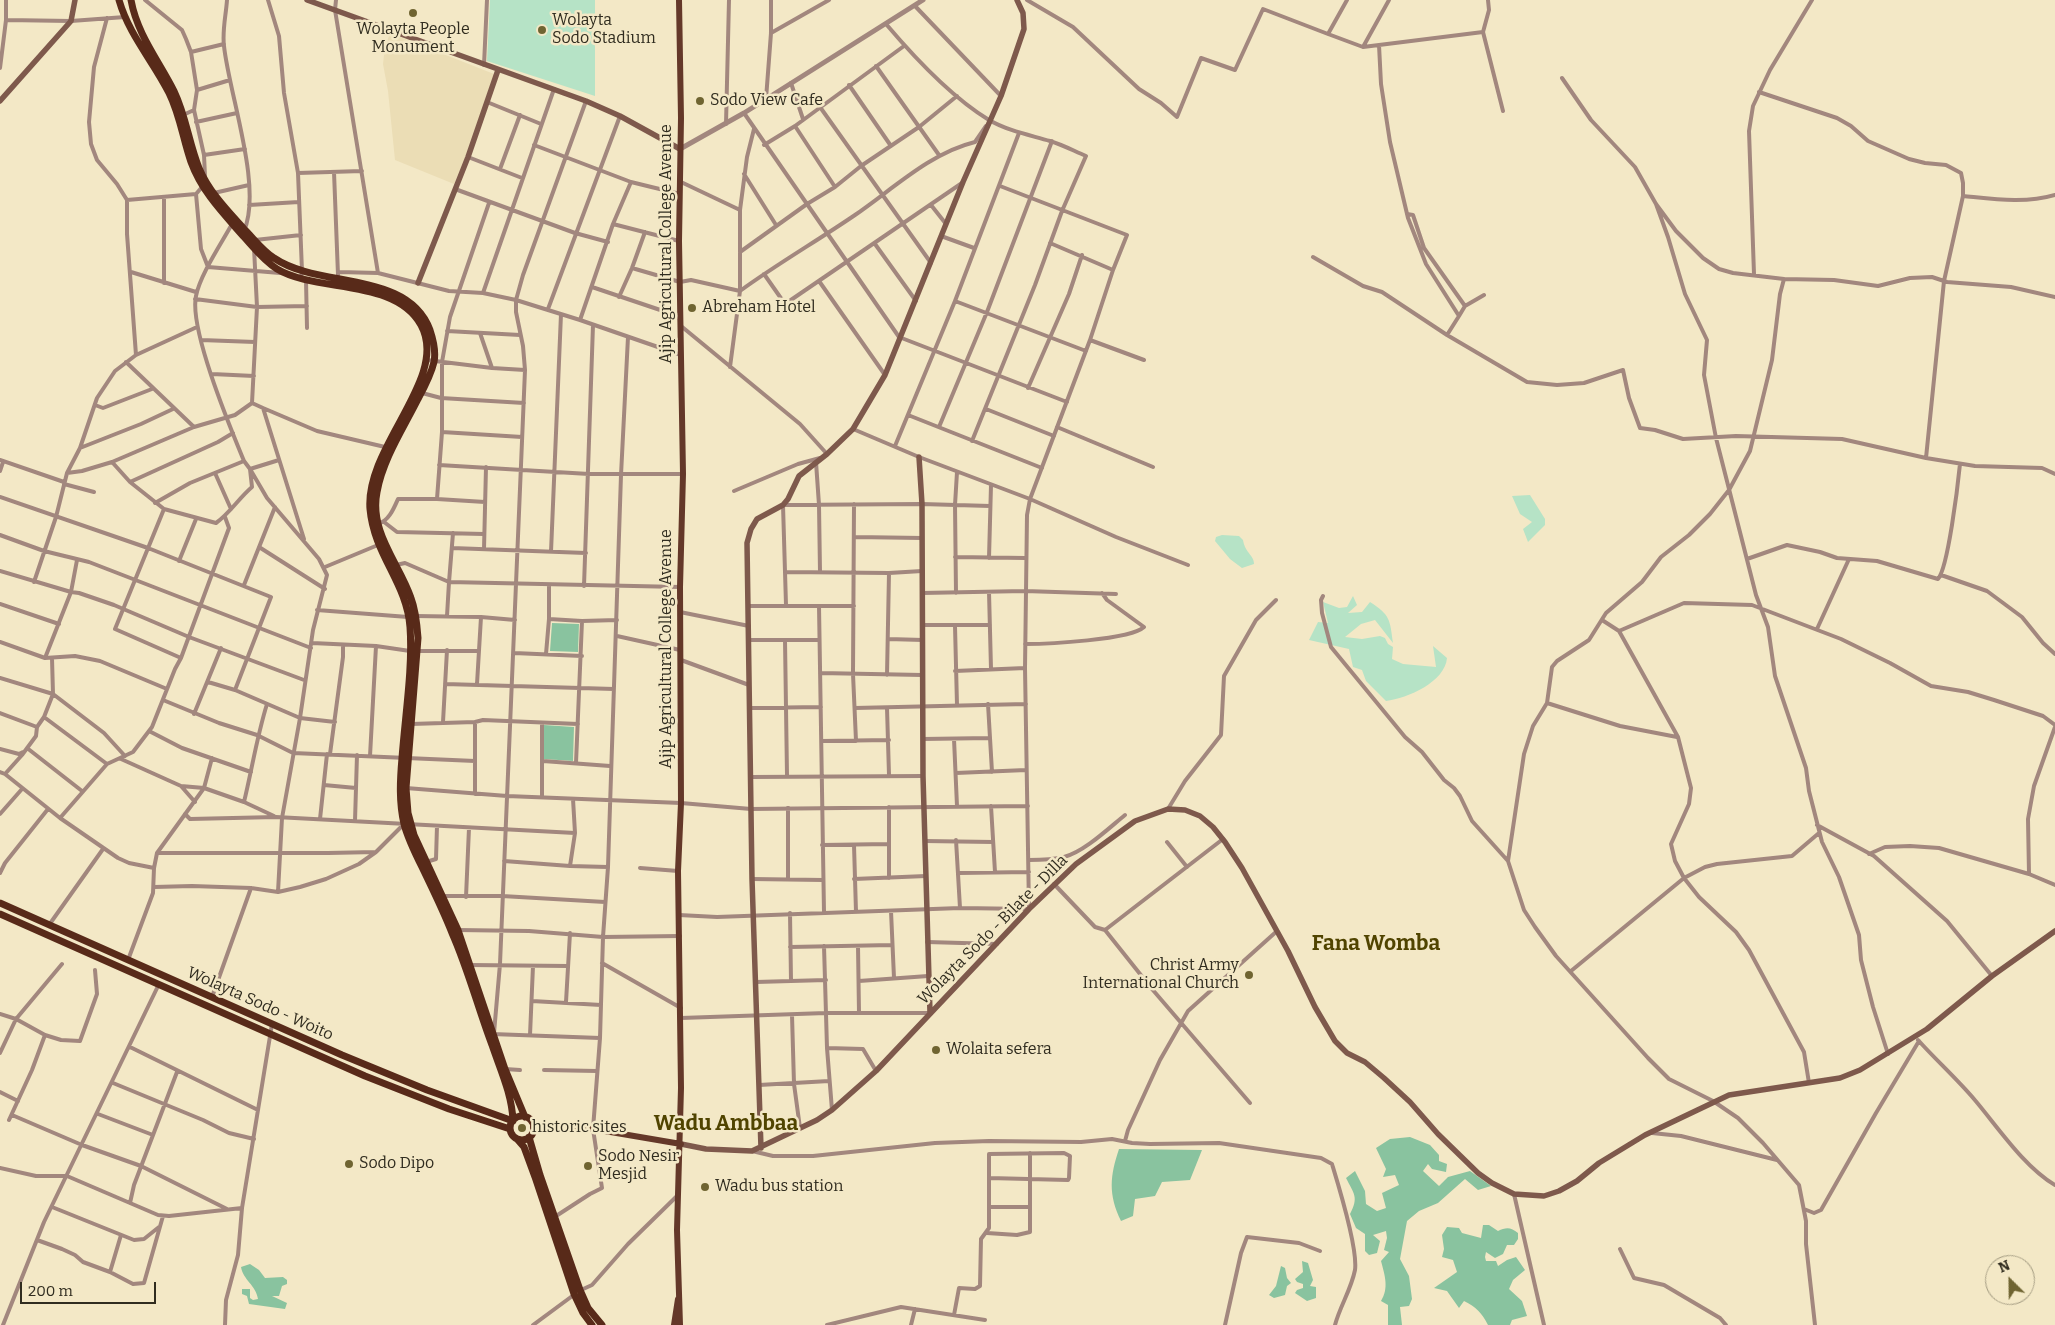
<!DOCTYPE html>
<html>
<head>
<meta charset="utf-8">
<style>
  body { margin:0 }
  #map { position:relative; width:2055px; height:1325px; overflow:hidden; background:#f3e8c6; font-family:Bitter,serif }
  canvas { display:block }
  .north { position:absolute; left:1985px; top:1255px; width:50px; height:50px; box-sizing:border-box; background:#f3e8c6; border:1px solid #a59d83; border-radius:50%; rotate:337deg; font-size:14px; font-weight:700; line-height:20px; text-align:center; color:#302c1f }
  .north::after { content:''; display:block; margin:auto; width:18px; height:22px; background:#6f6431; clip-path:polygon(50% 0,100% 100%,50% 72%,0 100%) }
  .scale { position:absolute; left:20px; top:1282px; width:136px; height:22px; box-sizing:border-box; border:2px solid #302c1f; border-top:0; padding-left:6px; font-size:15px; line-height:18px; white-space:nowrap; color:#302c1f; -webkit-text-stroke:4px #f3e8c6; paint-order:stroke }
</style>
</head>
<body>
<div id="map">
<canvas width="2055" height="1325"></canvas>
<div class="north">N</div>
<div class="scale">200 m</div>
</div>
<script>
const ctx = document.querySelector('canvas').getContext('2d');
ctx.lineJoin = 'round';
function fillPath(path, color) { ctx.fillStyle = color; ctx.fill(path, 'evenodd'); }
function stroke(path, color, width, dash) { ctx.strokeStyle = color; ctx.lineWidth = width; ctx.lineCap = dash ? 'butt' : 'round'; ctx.setLineDash(dash || []); ctx.stroke(path); }
function drawText(font, color, halo, rows, align = 'center') {
  ctx.font = font + ' Bitter,serif'; ctx.lineWidth = 5; ctx.setLineDash([]); ctx.textBaseline = 'middle'; ctx.strokeStyle = halo; ctx.fillStyle = color; for (const [text, x, y, turn = 0] of rows) {
    ctx.save(); ctx.translate(x, y); ctx.rotate((+turn || 0) * Math.PI / 180); ctx.textAlign = isNaN(turn) ? turn : align; if (halo) ctx.strokeText(text, 0, 0); ctx.fillText(text, 0, 0); ctx.restore();
  }
}
const built = new Path2D(`
  M390 33 494 74 469 148 454 184 395 160 388 91 383 64 385 47Z`);
const green = new Path2D(`
  M490 0H595V96L487 61Z
  M1530 495 1545 519V525L1528 542 1523 529 1532 522 1520 514 1512 496Z
  M1222 535 1239 536 1243 540C1245 553 1254 555 1254 564L1242 568 1230 559 1215 541 1216 537Z
  M1353 596 1357 605 1348 613 1362 612 1370 602C1390 615 1390 619 1393 643L1375 620 1361 624 1345 637 1362 639 1380 636 1385 638 1388 644 1393 647 1392 659 1403 664 1436 667 1433 646 1447 658C1445 682 1408 698 1386 701L1366 681 1362 670 1353 667 1349 649 1309 640 1318 622 1328 623 1323 602 1339 608 1347 607Z`);
const forest = new Path2D(`
  M552 623 579 624 578 652 550 651Z
  M544 725 574 727 573 761 544 759Z
  M1410 1137 1430 1145 1439 1155V1161L1447 1164 1446 1172 1432 1169 1428 1164 1423 1171 1439 1186 1448 1177 1470 1171 1491 1186 1478 1190 1465 1179 1438 1203 1419 1211 1407 1221 1400 1259 1409 1276 1412 1299 1409 1306 1400 1307 1402 1325H1388V1305L1381 1301C1389 1288 1385 1276 1381 1261L1389 1252 1384 1250 1387 1238 1386 1231 1373 1235 1380 1241 1377 1253 1369 1255 1365 1251V1234L1356 1228 1350 1214C1359 1197 1354 1194 1346 1178L1355 1171 1365 1191 1366 1204 1377 1211 1386 1208 1382 1193 1399 1185 1395 1175 1383 1177 1386 1169 1376 1148 1390 1139Z
  M1119 1149 1202 1150 1190 1180 1162 1182 1155 1196 1135 1199 1133 1216 1121 1221C1108 1194 1110 1176 1119 1149Z
  M1483 1225H1489L1498 1231C1506 1227 1511 1227 1518 1233V1239L1514 1245H1507L1503 1254 1495 1258 1486 1252 1485 1257 1486 1261H1496L1498 1266 1507 1260 1516 1257 1525 1270 1513 1280 1509 1289 1522 1301 1527 1316 1512 1320 1510 1325H1488C1482 1313 1476 1307 1464 1301L1459 1308 1447 1291 1434 1288 1457 1272 1453 1260 1442 1257 1444 1249 1442 1235 1447 1227 1459 1228 1462 1233 1481 1238Z
  M1302 1261 1308 1263 1313 1280 1310 1286 1316 1287V1298L1307 1301 1295 1293 1297 1290 1303 1288V1284L1297 1282 1295 1279 1303 1272Z
  M250 1264 259 1270 265 1278 283 1277 287 1280V1284L282 1286 279 1296H272L287 1303 285 1309 249 1304 247 1296 242 1294V1289H250V1298L253 1300 258 1299C256 1285 243 1280 241 1267Z
  M1281 1266 1285 1268 1287 1278 1291 1283 1287 1286 1285 1295 1274 1298 1269 1295 1276 1286Z`);
const minor = new Path2D(`
  M145 0 182 30 186 39 191 52 197 90 194 110 183 115
  M227 0C226 15 222 31 224 46 229 94 263 187 244 231
  M268 0 279 36 284 93 298 173 302 271 301 278
  M336 0 335 10 378 273
  M1027 0 1073 27 1139 89 1161 103 1177 117 1201 58 1235 70 1263 9 1328 34 1347 0
  M1488 0 1489 10 1483 32 1503 111
  M915 6 1001 96
  M6 20 71 21 125 17
  M886 24C914 57 951 97 989 120 1008 131 1030 135 1050 141 1063 145 1074 151 1086 156L1062 211 1035 285 972 441
  M771 33 829 0
  M1328 34 1363 47 1483 32
  M1379 45 1381 84 1390 142 1408 218 1426 264 1459 316 1447 335 1527 382 1557 385 1584 383 1623 370 1629 398 1640 428 1655 430 1683 439 1736 436 1842 439 1926 458 1975 466 2042 468 2055 474
  M1363 47 1389 0
  M191 52 224 44
  M484 65 487 0
  M876 66 939 155
  M0 68 6 20V0
  M1562 78 1591 120 1635 167 1656 204 1676 231 1703 258 1719 269 1733 273 1784 279 1834 280 1878 286 1910 278 1932 277 1947 282 2011 287 2055 297
  M791 83 803 119
  M849 85 891 146
  M197 90 230 80
  M1759 92 1837 118 1851 126 1868 141 1909 159 1925 163 1946 165 1961 173 1963 183V196L1944 281 1926 458
  M766 99 771 33V0
  M487 102 541 124
  M820 107 931 263
  M194 110 204 155 205 176
  M744 113 899 337 1067 402
  M196 122 237 113
  M726 124 729 0
  M795 126 835 187
  M534 145 631 182 680 194
  M764 145 795 126 904 46
  M204 155 245 149
  M468 157 522 178
  M500 169 520 115
  M334 172 338 275
  M298 173 362 171
  M744 174 776 225
  M681 182 740 210
  M455 189 575 233 608 242
  M214 193 249 185
  M196 194 201 249 208 267 280 273
  M1963 196C1993 199 2025 204 2055 195
  M164 197V283
  M127 200 196 194 202 187
  M1656 204 1668 237 1685 294 1707 340 1704 375 1716 438 1756 595 1768 627 1775 676 1806 768 1809 791 1822 842 1839 877 1859 935 1861 960 1873 1007 1888 1054
  M249 205 299 202
  M931 205 946 224
  M1407 214 1413 215 1424 248 1465 306
  M613 224 679 241
  M941 236 974 248
  M255 240 301 235
  M1050 243 1113 270
  M875 244 916 301
  M740 252 807 204 835 187 861 166 919 127 957 96
  M1313 257 1363 286 1382 292 1447 335
  M632 268 680 282 691 280 740 291C777 264 817 241 855 215 893 189 930 153 975 142L986 126
  M131 272 196 292
  M339 272 378 273 449 291 483 293 516 300 580 320 681 355
  M764 274 785 304 962 183
  M1754 274 1749 131 1753 106 1770 70 1812 0
  M1784 279 1780 294 1772 360 1750 451 1729 490 1710 514 1689 535 1661 557 1642 582 1606 613 1589 640 1557 661 1552 667 1547 703 1533 726 1524 754 1508 861 1524 910 1535 927 1556 956 1648 1058 1669 1079 1713 1101 1738 1118 1763 1143 1799 1185 1806 1221V1244L1815 1325
  M306 280 307 328
  M819 281 885 375
  M592 287 681 317
  M483 293 554 89
  M619 297 632 268 645 232
  M195 299 257 307 307 306
  M955 301 1086 351
  M548 309 620 116
  M1459 316 1465 306 1484 295
  M580 320 613 224 631 182
  M681 326 800 424 827 454
  M447 331 520 335
  M480 333 492 368
  M201 340 255 342
  M1090 340 1144 360
  M136 355 197 327
  M427 360 492 368 525 370
  M126 362 194 427
  M730 367 740 291V210L747 157 754 129
  M212 374 254 376
  M1028 388 1069 294 1082 255
  M422 393 441 398 524 403
  M252 403 263 408 304 539
  M95 405 103 408 152 389
  M263 408 317 431 385 447
  M986 409 1054 436
  M908 415 1042 468
  M939 427 987 312 1052 141
  M1057 427 1153 467
  M853 429 919 457 1030 499 1116 537 1188 565
  M442 432 522 437
  M895 446 955 301 1019 133
  M80 448 141 424 173 409
  M0 460 64 482
  M112 462 194 427 235 415 252 403 257 307 254 248
  M816 462 819 505 820 572
  M439 465 589 474H683
  M0 471 3 462
  M67 473 82 471 112 462 130 482 164 509 216 523C230 513 239 498 252 487L250 469 244 461C230 427 189 329 196 296 200 275 221 244 232 224
  M215 473 231 509
  M130 482 218 442 233 433
  M64 484 94 492
  M734 491 798 464 820 458
  M0 497 148 548 271 597 235 690
  M437 499 485 502
  M155 503 190 483 244 461
  M854 504 853 674 856 741
  M164 509 115 629 181 658
  M384 522 397 532 484 534
  M378 524C389 521 394 508 398 499H437L442 432V362L450 317 489 203
  M0 535 44 551 89 562 311 648
  M855 537 922 538
  M259 547 325 589
  M452 548 586 553
  M484 549 486 467
  M551 552 561 314
  M955 557 1025 558
  M989 558 991 485
  M1747 559 1787 545 1820 552 1837 558 1877 561 1938 579C1948 568 1958 484 1960 464
  M179 561 196 519
  M396 565 405 563 449 582 453 533
  M325 567 378 545
  M0 571 71 592 79 593 114 605 189 637 304 680
  M785 572 889 573 922 571
  M1941 575 1987 591 2022 617 2043 643 2055 654
  M34 582 56 517 67 473 80 448 97 398 115 371 136 355 127 234V200L117 184 97 160 91 144 89 122 94 67 107 18
  M244 585 275 507
  M584 586 593 325
  M989 592 991 669
  M922 593 1025 591 1116 594
  M956 593 955 505 957 472
  M1323 596 1321 600 1322 613 1331 647 1405 737 1422 752 1444 780 1454 788 1460 796 1472 821 1508 861
  M0 604 59 624
  M786 605 783 505 922 504 990 506
  M749 606H854
  M819 606 824 912
  M317 610 408 617
  M680 612 749 626
  M415 616 481 617 515 620
  M447 616 449 582 680 587
  M549 619 582 621 617 620
  M1602 620 1619 631 1678 737 1691 788 1689 804 1671 844 1675 861 1684 878 1699 897 1736 932 1749 950 1804 1052 1809 1083
  M922 625H990
  M955 626 957 705
  M1817 629 1849 559
  M1619 631 1684 603 1752 605 1841 639 1890 663 1931 686 1968 692 1994 700 2043 716 2055 725
  M617 636 680 650
  M888 639 923 640
  M749 640H819
  M785 640 787 775
  M0 642 45 658 75 656 100 661 167 689
  M312 643 376 646 410 651H479
  M1025 644C1047 644 1130 640 1144 627L1107 600 1102 593
  M514 653 582 656
  M546 654 549 619V585
  M45 658 71 592 77 560
  M52 658 53 694 44 717 107 764
  M681 660 749 685
  M955 671 1025 668
  M820 673 922 675
  M887 675 889 573
  M0 678 53 694 104 733 125 756
  M208 682 235 690 300 718 335 722
  M445 684 614 689
  M477 684 481 617
  M163 700 219 723 257 735 293 753 475 761
  M1547 703 1620 726 1677 737
  M988 704 992 772
  M749 708 821 707
  M855 708 1026 704
  M887 708 889 775
  M0 713 37 727
  M194 714 221 648
  M443 722 447 650
  M411 724 475 722
  M149 731 182 748 251 772
  M923 739 990 738
  M954 739 957 806
  M822 741 889 740
  M27 748 82 791
  M0 749 19 754 23 752
  M330 754 343 657V646
  M370 756 376 646
  M121 759 181 786 204 788 244 802 274 816
  M543 761 610 766
  M576 763 582 621
  M0 772 5 774 22 755 36 736 37 727 44 717
  M956 773 1026 770
  M5 774 60 818 118 858 129 863 154 868
  M751 777 923 776
  M324 785 356 788
  M181 786 195 802
  M406 788 507 796 681 803 751 809 1028 806
  M475 794V722L483 720 578 724
  M542 797V723
  M244 802C252 769 257 736 267 704
  M991 806 995 872
  M889 807V878
  M788 808V879
  M1168 809 1185 781 1221 735 1224 676 1256 620 1276 600
  M0 814 22 789
  M185 814 190 819 276 817 575 833
  M60 818 107 764 133 752 152 727 175 669 181 658 229 528 225 517
  M320 819 327 754
  M355 821 357 755
  M1817 825 1874 856 1947 921 1992 976
  M956 840 960 908
  M925 841 993 842
  M1167 842 1187 867
  M822 845 889 844
  M854 845 856 912
  M157 853H328L376 852
  M1869 854 1885 847 1910 846 1939 848 2029 874 2055 885
  M1029 860C1040 860 1052 860 1064 857 1084 852 1109 828 1125 815
  M504 861 570 866 608 867
  M426 862 436 859 437 826
  M570 866 575 833 573 799
  M640 868 678 871
  M0 873 5 863 48 809
  M959 873 1029 872
  M2029 874 2028 819 2034 786 2055 727
  M752 879 823 880
  M854 879 926 876
  M1054 884 1095 927 1105 930 1223 839
  M154 887 192 886 251 888 278 892 300 887 326 879 359 864 376 852 404 824
  M278 892 282 818 300 718 313 630 327 575 319 559 267 498 250 469 279 460
  M443 896H502L605 902
  M466 897 469 828
  M891 911 894 978
  M790 913 791 981
  M679 915 717 917 960 908 1029 909 1025 668 1027 515 1030 499 1090 340 1113 270 1127 235 1000 186
  M49 925 103 849
  M458 930 529 931 603 937 680 936
  M1105 930 1152 989 1250 1103
  M927 942 997 944
  M824 946 827 1048 832 1110
  M858 946 859 1013
  M790 947 892 945
  M128 960 153 893 154 868 157 853 204 788 212 758
  M602 963 681 1008
  M470 965 568 966
  M1571 971 1684 878 1705 867 1717 864 1792 856 1819 833
  M859 981 928 976
  M756 982 826 980
  M212 997 251 888
  M532 1001 601 1005
  M566 1002 570 933
  M0 1014 16 1019 45 1035 32 1070 9 1120
  M792 1015 794 1084 800 1128
  M681 1018 826 1013H930
  M494 1033 500 964 525 370 523 346 516 312V300L523 275 586 101
  M492 1034 600 1038
  M45 1035 61 1040 80 1041 97 994 95 970
  M530 1035 533 966
  M1918 1040C1936 1060 1956 1078 1974 1099 1997 1126 2024 1167 2055 1185
  M130 1047 258 1110
  M827 1048 863 1049 876 1071
  M0 1053 16 1019 62 964
  M505 1069 520 1070
  M544 1070 597 1071
  M113 1083 203 1120 229 1133 254 1139
  M759 1085 829 1081
  M0 1092 18 1101
  M98 1114 153 1135
  M12 1115 82 1145 141 1166 227 1209
  M1652 1133 1681 1136 1777 1160
  M1125 1141 1128 1130 1160 1060 1188 1011 1277 931
  M752 1151 773 1156H813L935 1143 989 1141 1081 1142 1112 1139 1132 1143 1150 1144 1219 1143 1321 1158 1332 1164C1339 1187 1358 1248 1355 1270 1351 1290 1340 1306 1335 1325
  M0 1168 36 1176H67L158 1215 169 1216 242 1208
  M1514 1194 1544 1325
  M130 1203 134 1185 177 1072
  M52 1207 134 1240 144 1239 159 1227
  M989 1207H1030
  M1804 1209 1814 1213 1821 1210 1876 1113 1919 1041
  M553 1218 590 1194 602 1188 593 1129 600 1038 603 937 608 867 621 475 628 337
  M987 1233 1017 1235 1030 1232V1153
  M37 1240 62 1249 75 1255 83 1262 110 1272 133 1284 144 1283 163 1216
  M1620 1249 1634 1278 1664 1285 1720 1318 1726 1325
  M110 1272 121 1235
  M581 1290 592 1285 628 1244 677 1196
  M954 1315 959 1288 975 1289 980 1286 981 1239 989 1228V1154L1064 1153 1070 1156 1069 1178 1068 1180 989 1178
  M3 1325 44 1222 159 984
  M225 1325 226 1300 238 1255 242 1208 272 1024
  M533 1325 575 1294
  M827 1325 901 1307 985 1320
  M911 1325 915 1309
  M1225 1325 1241 1253 1247 1237 1299 1243 1320 1251`);
const tertiary = new Path2D(`
  M680 149 744 113 923 0`);
const secondary = new Path2D(`
  M307 0 586 101 620 116 680 149
  M0 101 71 21 75 0
  M418 283 468 157 498 70
  M919 457 922 504 923 776 930 1013
  M681 1144 706 1149 752 1151 817 1120 832 1110 876 1071 1029 909 1076 864 1135 821 1168 809 1185 810 1200 816 1213 827 1225 842 1242 868 1288 951 1315 1007 1335 1041 1347 1053 1365 1062 1384 1078 1410 1102 1438 1134 1478 1173 1492 1183 1514 1194 1544 1196 1559 1191 1577 1181 1599 1163 1645 1135 1729 1095 1840 1078 1860 1070 1927 1029 1992 976 2055 931
  M761 1148 752 879 747 543 751 529 757 519 783 505 788 499 799 476 827 454 853 429 885 375 963 182 1001 96 1024 29 1023 13 1017 0`);
const primary = new Path2D(`
  M679 0 681 118 679 241 683 474 680 587 681 803 678 871 681 1088 677 1230 680 1325
  M533 1127 593 1129 681 1144
  M674 1325 678 1299`);
const trunk = new Path2D(`
  M131 0C137 34 159 61 174 91 186 116 189 143 199 168 209 192 228 211 245 230 254 239 263 251 274 258 319 289 408 270 430 330 433 339 436 352 434 362 431 375 424 388 418 399 403 429 383 459 377 492 369 532 399 563 411 598 416 611 417 624 418 638L406 788 408 813 414 835 458 930 505 1069 525 1117
  M0 903 342 1055 427 1090 513 1121C512 1094 500 1069 492 1045 478 1008 468 969 452 933 443 910 432 888 422 867 415 853 408 839 404 824 399 802 400 781 402 758 405 717 413 667 410 627 407 583 374 555 370 509 365 446 450 378 421 325 395 278 317 293 277 269 264 261 254 248 244 237 223 213 202 192 191 162 183 139 180 115 169 93 153 61 129 35 119 0
  M0 914 365 1076 449 1109 510 1129
  M510 1128a12 12 0 1 1 24 0a12 12 0 1 1-24 0Z
  M529 1137 540 1175 580 1290 588 1308 602 1325
  M517 1139 524 1147 535 1177 574 1294 583 1313 592 1325`);
const markers = [
  [413,13,5,"#6f6431"],
  [542,30,5,"#6f6431"],
  [700,101,5,"#6f6431"],
  [692,308,5,"#6f6431"],
  [1249,975,5,"#6f6431"],
  [936,1050,5,"#6f6431"],
  [522,1128,5,"#6f6431"],
  [349,1164,5,"#6f6431"],
  [588,1166,5,"#6f6431"],
  [705,1187,5,"#6f6431"]
];
const poiNames = [
  ["Wolayta",552,21],
  ["Sodo Stadium",552,39],
  ["Wolayta People",413,30,"center"],
  ["Monument",413,48,"center"],
  ["Sodo View Cafe",710,101],
  ["Abreham Hotel",702,308],
  ["Christ Army",1239,966,"right"],
  ["International Church",1239,984,"right"],
  ["Wolaita sefera",946,1050],
  ["historic sites",532,1128],
  ["Sodo Nesir",598,1157],
  ["Mesjid",598,1175],
  ["Sodo Dipo",359,1164],
  ["Wadu bus station",715,1187]
];
const streetNames = [
  ["Ajip Agricultural College Avenue",667,244,-90],
  ["Ajip Agricultural College Avenue",667,649,-90],
  ["Wolayta Sodo - Bilate - Dilla",993,930,-45],
  ["Wolayta Sodo - Woito",260,1004,24]
];
const districtNames = [
  ["Fana Womba",1376,944],
  ["Wadu Ambbaa",726,1124]
];
fillPath(built, '#ebddb5');
fillPath(green, '#b6e3c6');
fillPath(forest, '#89c39f');
stroke(minor, '#a2877e', 4);
stroke(tertiary, '#a2877e', 5);
stroke(secondary, '#7e594c', 5.5);
stroke(primary, '#643829', 6);
stroke(trunk, '#582a19', 7);
for (const [x, y, r, color] of markers) { const dot = new Path2D(); dot.arc(x, y, r, 0, 2 * Math.PI); ctx.fillStyle = color; ctx.fill(dot); stroke(dot, '#f3e8c6', 2); }
drawText('16px', '#302c1f', '#f3e8c6', poiNames, 'left');
drawText('16px', '#302c1f', '#f3e8c6', streetNames);
drawText('bold 21px', '#504400', '#f3e8c6', districtNames);
</script>
</body>
</html>
